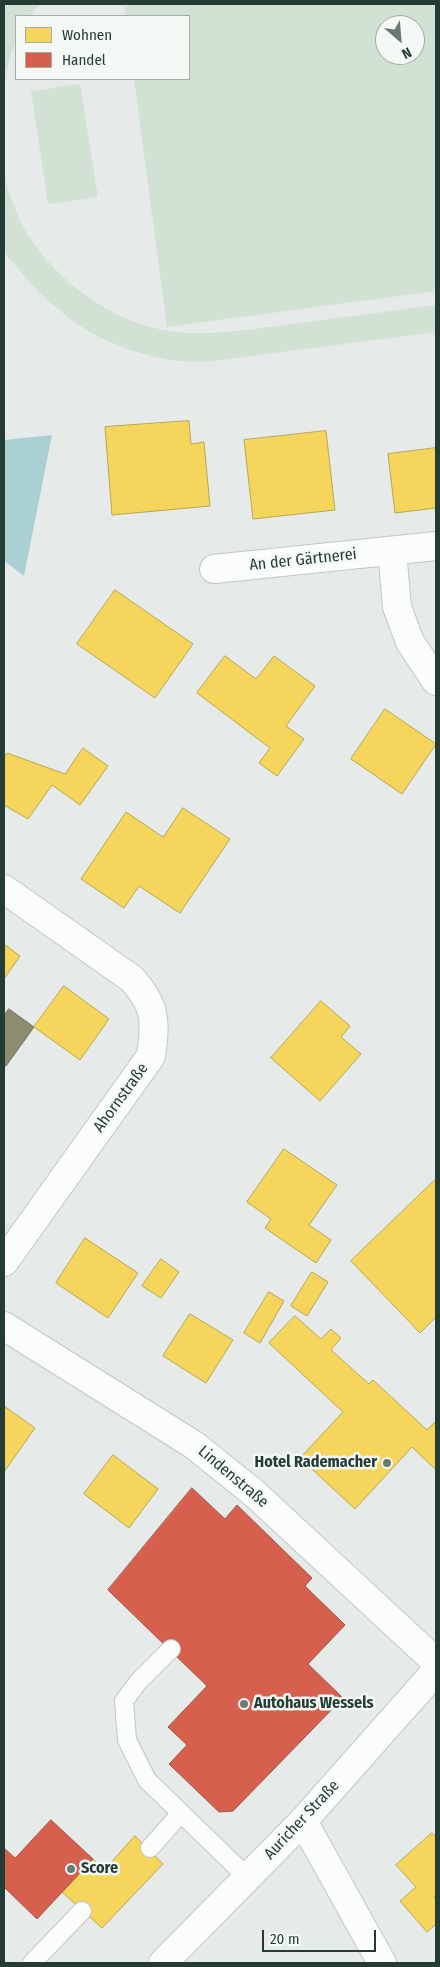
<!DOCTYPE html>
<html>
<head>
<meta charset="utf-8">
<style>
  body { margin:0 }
  #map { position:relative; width:440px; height:1967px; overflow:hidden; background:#e6eae8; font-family:"Fira Sans Condensed",sans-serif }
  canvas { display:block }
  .frame { position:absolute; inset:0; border:5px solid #253c35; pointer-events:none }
  .legend { position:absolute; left:15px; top:15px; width:175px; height:65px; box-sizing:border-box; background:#f4f9f6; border:1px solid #a1ada9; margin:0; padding:6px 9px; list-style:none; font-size:15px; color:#253c35 }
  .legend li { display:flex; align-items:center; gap:10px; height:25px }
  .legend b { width:25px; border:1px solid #a1ada9 }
  .north { position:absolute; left:375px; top:15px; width:50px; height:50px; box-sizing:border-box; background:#f4f9f6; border:1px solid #a1ada9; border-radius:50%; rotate:153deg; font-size:14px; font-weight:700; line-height:20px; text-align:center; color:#253c35 }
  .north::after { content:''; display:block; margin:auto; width:18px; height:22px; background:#697974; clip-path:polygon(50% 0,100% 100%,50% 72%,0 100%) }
  .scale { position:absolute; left:262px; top:1930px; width:114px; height:22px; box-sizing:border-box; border:2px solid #253c35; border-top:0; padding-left:6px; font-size:15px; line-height:18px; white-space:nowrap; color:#253c35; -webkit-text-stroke:4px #f4f9f6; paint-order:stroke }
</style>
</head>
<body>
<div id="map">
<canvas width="440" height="1967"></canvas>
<div class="frame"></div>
<ul class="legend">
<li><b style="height:14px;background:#f6d55c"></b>Wohnen</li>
<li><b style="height:14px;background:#d6604d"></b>Handel</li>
</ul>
<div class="north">N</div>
<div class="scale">20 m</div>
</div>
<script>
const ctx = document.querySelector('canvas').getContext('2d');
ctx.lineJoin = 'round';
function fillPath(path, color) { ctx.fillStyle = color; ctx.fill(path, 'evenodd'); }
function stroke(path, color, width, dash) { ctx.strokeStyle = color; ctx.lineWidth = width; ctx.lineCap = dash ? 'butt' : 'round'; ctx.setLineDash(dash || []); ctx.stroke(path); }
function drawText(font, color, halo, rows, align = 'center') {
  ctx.font = font + ' "Fira Sans Condensed",sans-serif'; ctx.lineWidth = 5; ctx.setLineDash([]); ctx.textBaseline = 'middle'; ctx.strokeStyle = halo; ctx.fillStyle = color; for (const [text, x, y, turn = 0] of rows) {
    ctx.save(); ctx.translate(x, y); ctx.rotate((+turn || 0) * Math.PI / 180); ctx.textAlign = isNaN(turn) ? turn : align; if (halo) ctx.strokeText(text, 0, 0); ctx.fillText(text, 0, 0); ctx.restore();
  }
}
const green = new Path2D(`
  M4 4H39L30 16H16V42L11 53 4 80Z
  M124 4H436V291L167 327 134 79H189V16H126ZM385 25H415V55H385Z
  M80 84 98 197 48 204 31 91Z
  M4 176C10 195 16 215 26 232 59 284 115 325 176 332 213 336 249 329 286 325 336 318 386 312 436 305V332L205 362C192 361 178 362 166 359 95 346 53 312 8 257L4 251Z`);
const water = new Path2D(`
  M52 435 24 576 4 561V440Z`);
const homes = new Path2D(`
  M189 421 191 444 204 442 210 506 112 515 105 427Z
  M326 431 335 510 253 519 244 440Z
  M436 448V508L395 513 388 454Z
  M115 590 193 644 155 698 77 644Z
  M225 656 256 679 274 656 315 686 286 726 304 739 277 776 259 763 270 748 197 693Z
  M385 709 436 744 402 794 351 759Z
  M83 748 108 766 80 805 52 785 28 819 4 805V757L7 753 65 774Z
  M183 808 230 839 180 913 139 886 124 908 81 879 126 812 163 837Z
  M4 944 20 956 4 979Z
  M64 986 109 1019 80 1060 34 1027Z
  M321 1001 350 1026 341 1037 361 1054 320 1101 271 1058Z
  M284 1149 337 1185 309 1225 331 1240 316 1263 265 1228 271 1219 247 1202Z
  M436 1179V1317L420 1333 351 1261Z
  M85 1238 138 1273 108 1318 56 1283Z
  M161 1259 179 1272 161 1298 142 1286Z
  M312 1272 328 1282 307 1316 291 1306Z
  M269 1292 284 1301 260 1343 244 1333Z
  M190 1314 233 1340 206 1383 163 1356Z
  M295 1316 321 1339 331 1329 341 1338 331 1350 369 1384 373 1380 427 1430 436 1421V1470L412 1447 355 1509 300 1458 343 1412 269 1343Z
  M4 1406 35 1428 4 1472Z
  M113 1455 158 1489 129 1528 84 1494Z
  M432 1833 436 1837V1896L434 1897 436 1899V1924L427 1932 400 1901 416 1887 396 1865Z
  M135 1836 163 1864 102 1928 62 1892 93 1859 104 1870Z`);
const shops = new Path2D(`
  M192 1488 225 1519 237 1505 312 1578 305 1586 345 1625 308 1664 343 1698 233 1811 219 1812 169 1764 187 1745 168 1727 207 1686 108 1590Z
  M51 1820 93 1859 37 1919 4 1887V1848L15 1858Z`);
const industry = new Path2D(`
  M9 1009 34 1027 6 1066 4 1065V1016Z`);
const lane = new Path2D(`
  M171 1649 138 1682 124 1701 127 1740 147 1780 181 1813
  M150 1848 181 1813 248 1878
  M32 1963 82 1911`);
const street = new Path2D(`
  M392 551 397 607 410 642 436 681
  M214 569 436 546
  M4 889 132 979C156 1006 156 1021 151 1056L4 1262
  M4 1326 194 1445 255 1494 436 1662
  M303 1821 382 1963`);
const secondary = new Path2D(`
  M163 1963 303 1821 436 1671`);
const markers = [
  [387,1463,5,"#697974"],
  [244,1704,5,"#697974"],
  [71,1869,5,"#697974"]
];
const streetNames = [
  ["An der Gärtnerei",303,560,-6],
  ["Ahornstraße",121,1098,-54],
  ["Lindenstraße",233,1477,40],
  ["Auricher Straße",302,1820,-47]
];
const poiNames = [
  ["Hotel Rademacher",377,1463,"right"],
  ["Autohaus Wessels",254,1704],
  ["Score",81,1869]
];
fillPath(green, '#d1e2d5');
fillPath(water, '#abd0d4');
fillPath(homes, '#f6d55c');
stroke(homes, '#b7a750', 1);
fillPath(shops, '#d6604d');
stroke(shops, '#a15546', 1);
fillPath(industry, '#8c8c6e');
stroke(industry, '#6d745d', 1);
stroke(lane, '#c3c7c5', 20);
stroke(street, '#c3c7c5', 30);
stroke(secondary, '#c2c8c5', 30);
stroke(lane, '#fbfcfc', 18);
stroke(street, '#fbfcfc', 28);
stroke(secondary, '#fbfcfc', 28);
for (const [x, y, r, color] of markers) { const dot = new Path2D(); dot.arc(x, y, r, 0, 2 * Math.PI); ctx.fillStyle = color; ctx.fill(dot); stroke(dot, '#f4f9f6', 2); }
drawText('16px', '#253c35', '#f4f9f6', streetNames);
drawText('bold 16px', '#253c35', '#f4f9f6', poiNames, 'left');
</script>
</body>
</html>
